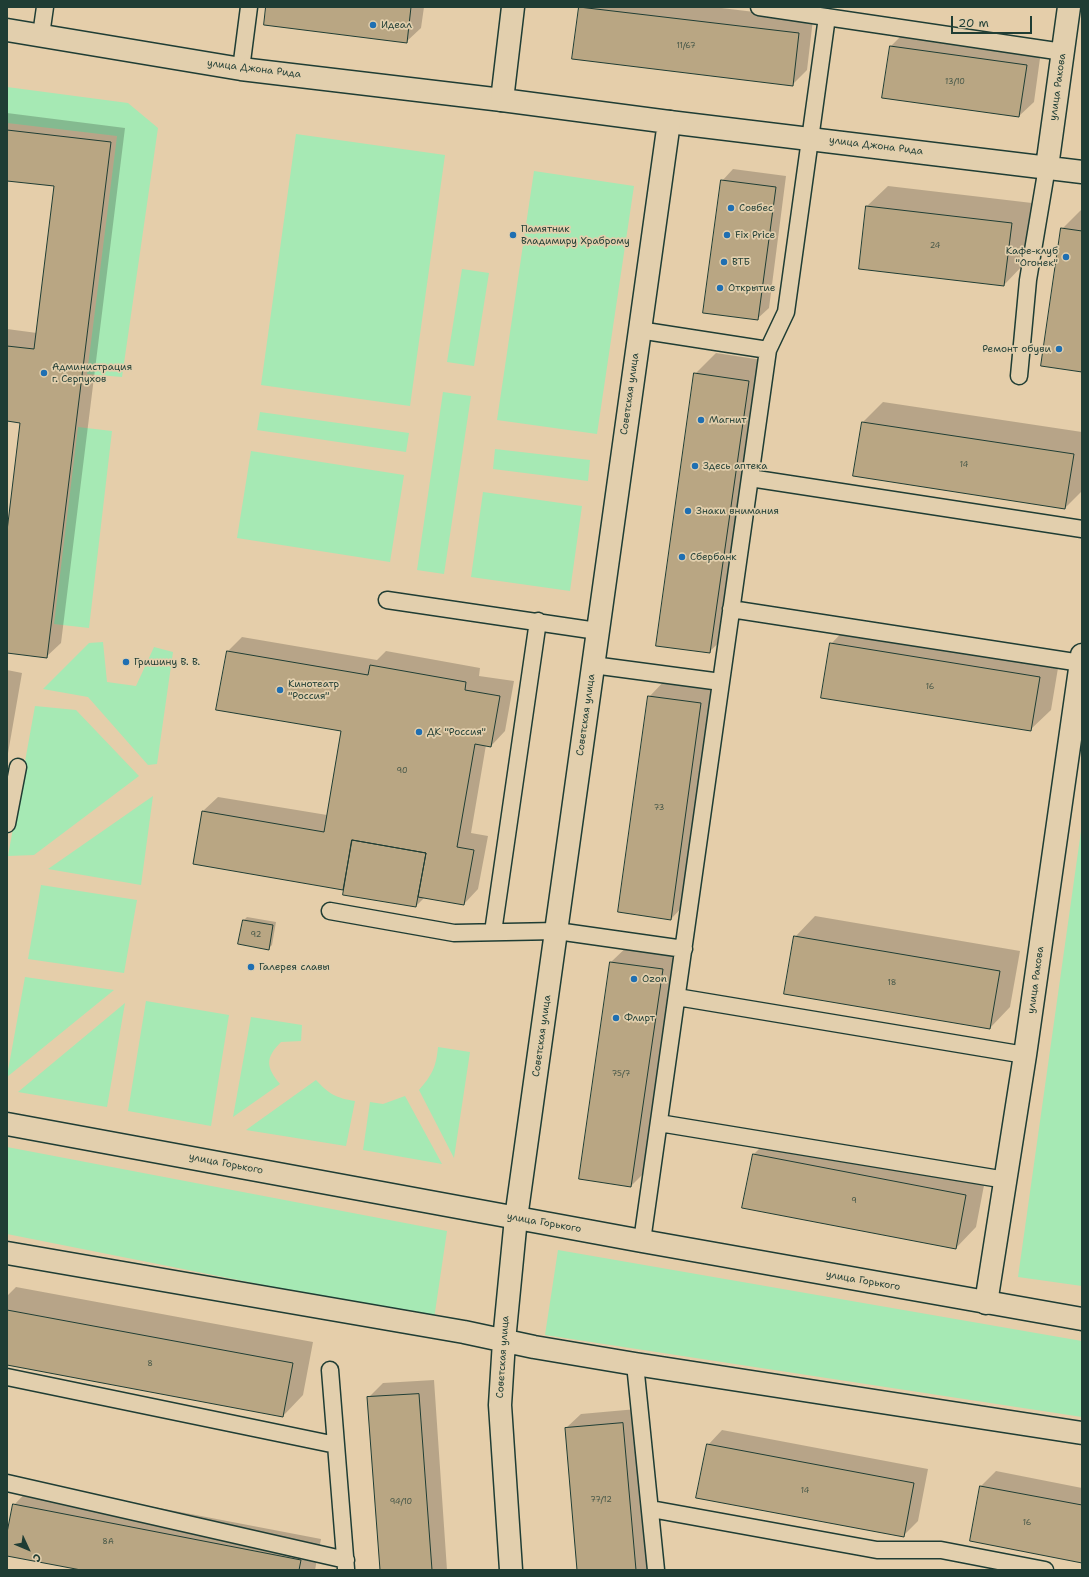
<!DOCTYPE html>
<html>
<head>
<meta charset="utf-8">
<style>
  body { margin:0 }
  #map { position:relative; width:1089px; height:1577px; overflow:hidden; background:#e5ceaa; font-family:"Shantell Sans",sans-serif }
  canvas { display:block }
  .frame { position:absolute; inset:0; border:8px solid #1f3d34; pointer-events:none }
  .north { position:absolute; left:8px; top:1529px; width:40px; height:40px; -webkit-text-stroke:3px #e2cfad; paint-order:stroke; rotate:134deg; font-size:11px; font-weight:700; line-height:16px; text-align:center; color:#1f3d34 }
  .north::after { content:''; display:block; margin:auto; width:14px; height:18px; background:#1f3d34; clip-path:polygon(50% 0,100% 100%,50% 72%,0 100%) }
  .scale { position:absolute; left:951px; top:16px; width:81px; height:18px; box-sizing:border-box; border:2px solid #1f3d34; border-top:0; padding-left:5px; font-size:12px; line-height:14px; white-space:nowrap; color:#1f3d34; -webkit-text-stroke:3px #e2cfad; paint-order:stroke }
</style>
</head>
<body>
<div id="map">
<canvas width="1089" height="1577"></canvas>
<div class="frame"></div>
<div class="north">С</div>
<div class="scale">20 m</div>
</div>
<script>
const ctx = document.querySelector('canvas').getContext('2d');
ctx.lineJoin = 'round';
function fillPath(path, color) { ctx.fillStyle = color; ctx.fill(path, 'evenodd'); }
function stroke(path, color, width, dash) { ctx.strokeStyle = color; ctx.lineWidth = width; ctx.lineCap = dash ? 'butt' : 'round'; ctx.setLineDash(dash || []); ctx.stroke(path); }
function drawText(font, color, halo, rows, align = 'center') {
  ctx.font = font + ' "Shantell Sans",sans-serif'; ctx.lineWidth = 3.5; ctx.setLineDash([]); ctx.textBaseline = 'middle'; ctx.strokeStyle = halo; ctx.fillStyle = color; for (const [text, x, y, turn = 0] of rows) {
    ctx.save(); ctx.translate(x, y); ctx.rotate((+turn || 0) * Math.PI / 180); ctx.textAlign = isNaN(turn) ? turn : align; if (halo) ctx.strokeText(text, 0, 0); ctx.fillText(text, 0, 0); ctx.restore();
  }
}
const green = new Path2D(`
  M7 87 128 103 158 128 122 377 87 374 117 136 7 123Z
  M296 134 445 155 410 406 261 385Z
  M534 171 634 186 597 434 497 420Z
  M462 269 489 273 474 366 447 362Z
  M443 392 471 396 444 574 417 570Z
  M260 412 409 433 406 452 257 430Z
  M78 427 112 431 89 628 54 624Z
  M495 449 590 460 588 481 493 469Z
  M251 451 404 475 390 562 237 538Z
  M483 492 582 506 570 591 471 577Z
  M103 642 107 682 136 686 154 647 173 652 157 764 148 765 88 697 43 689 89 643Z
  M35 706 76 710 139 776 34 855 8 856Z
  M153 796 141 885 48 869Z
  M1082 824V1286L1018 1277Z
  M41 885 137 900 124 973 28 959Z
  M25 977 114 990 7 1077V1076Z
  M146 1001 229 1015 211 1126 128 1111Z
  M125 1003 107 1107 18 1092Z
  M251 1017 302 1025 301 1041 281 1042C265 1058 266 1067 280 1084L233 1117Z
  M438 1047 470 1052 454 1158 419 1090C432 1075 436 1068 438 1047Z
  M316 1080C329 1094 336 1098 355 1101L346 1146 246 1130Z
  M405 1096 442 1164 363 1150 370 1102 383 1104Z
  M7 1147 447 1231 434 1319 7 1234Z
  M558 1250 1082 1341V1417L545 1335Z`);
const shadow = new Path2D(`
  M267 7H424L421 28 406 42Z
  M580 7H713L813 19 807 70 792 85Z
  M905 32 1041 51 1034 102 1019 116 891 46Z
  M7 113 125 128 61 643 46 657 7 652V539L21 422 7 420V329L37 333 55 186 7 180Z
  M733 169 786 176 769 308 757 319 722 181Z
  M888 186 1032 203 1024 264 1004 285 860 268 867 206Z
  M1082 209V371L1062 229Z
  M716 353 769 361 730 632 709 652 695 374Z
  M883 402 1082 432V491L1065 508 855 475 863 422Z
  M851 623 1060 656 1051 710 1030 730 831 644Z
  M242 637 377 660 386 651 480 668 479 676 514 681 505 731 491 746 486 745 471 833 488 836 478 889 464 904 425 897 416 906 344 889 194 863 203 811 218 797 327 815 342 731 228 651Z
  M7 670 22 673 7 759Z
  M669 676 721 683 691 898 671 919 649 697Z
  M815 916 1020 951 1010 1007 990 1028 795 937Z
  M247 917 276 922 272 945 268 949 244 920Z
  M632 942 683 949 652 1165 631 1186 580 1178 611 962Z
  M774 1134 986 1175 976 1227 956 1248 753 1155Z
  M16 1287 313 1342 303 1395 283 1416 7 1364V1296Z
  M434 1380 447 1570H381L368 1398 383 1383Z
  M637 1409 652 1570H578L566 1428 581 1414Z
  M722 1430 928 1469 918 1521 903 1536 708 1445Z
  M996 1471 1082 1488V1562L971 1541 981 1486Z
  M34 1484 321 1539 315 1570H86L7 1555V1538L14 1505Z`);
const building = new Path2D(`
  M266 7H411L407 43 264 25Z
  M579 7 799 33 793 86 572 59Z
  M890 46 1027 65 1019 117 882 98Z
  M7 130 111 142 47 658 7 653V531L20 423 7 421V346L34 349 54 186 7 181Z
  M721 180 776 187 758 320 703 313Z
  M866 206 1012 223 1004 286 859 269Z
  M1061 228 1082 231V372L1041 366Z
  M694 373 749 381 710 653 656 646Z
  M862 422 1074 454 1065 509 853 476Z
  M830 643 1040 677 1031 731 821 698Z
  M227 651 368 675 370 665 466 682 465 690 500 696 491 747 475 744 457 847 474 850 464 905 418 897 426 853 352 840 343 890 193 864 202 811 324 832 341 731 216 710Z
  M648 696 701 703 671 920 618 912Z
  M352 840 426 853 416 907 343 895Z
  M243 920 273 925 269 950 238 944Z
  M794 936 1000 971 990 1029 784 994Z
  M610 962 663 969 631 1187 579 1179Z
  M753 1154 966 1195 956 1249 742 1208Z
  M7 1310 293 1363 283 1417 7 1365Z
  M419 1394 432 1570H380L367 1397Z
  M623 1423 636 1570H577L565 1428Z
  M707 1444 914 1483 904 1537 696 1498Z
  M980 1486 1082 1505V1563L970 1541Z
  M13 1504 301 1560 299 1570H81L7 1556V1533Z`);
const lane = new Path2D(`
  M759 7 1063 52
  M41 35 45 7
  M241 69 249 7
  M639 330 768 350
  M1019 376 1028 280 1047 167
  M750 478 1082 529
  M387 600 597 631
  M731 609 1081 663
  M593 665 721 682
  M7 824 18 767
  M330 911 454 933 557 931 684 949
  M493 932 538 621
  M677 997 1025 1055
  M659 1123 1006 1180
  M642 1241 768 350 786 312 827 17
  M635 1364 656 1570
  M330 1370 346 1569
  M7 1377 336 1445
  M7 1483 346 1560
  M651 1509 877 1550H941L1045 1570`);
const street = new Path2D(`
  M7 30 241 69 502 100
  M669 122 1082 172
  M1047 167 1069 7
  M986 1303 1025 1055 1082 655`);
const secondary = new Path2D(`
  M7 1124 642 1241 1082 1319
  M7 1253 464 1332 534 1347 635 1364 1082 1433
  M511 1570 500 1405 504 1341 516 1218 669 122 502 100 513 7`);
const markers = [
  [373,25,4,"#1f6fb2"],
  [731,208,4,"#1f6fb2"],
  [513,235,4,"#1f6fb2"],
  [727,235,4,"#1f6fb2"],
  [1066,257,4,"#1f6fb2"],
  [724,262,4,"#1f6fb2"],
  [720,288,4,"#1f6fb2"],
  [1059,349,4,"#1f6fb2"],
  [44,373,4,"#1f6fb2"],
  [701,420,4,"#1f6fb2"],
  [695,466,4,"#1f6fb2"],
  [688,511,4,"#1f6fb2"],
  [682,557,4,"#1f6fb2"],
  [126,662,4,"#1f6fb2"],
  [280,690,4,"#1f6fb2"],
  [419,732,4,"#1f6fb2"],
  [251,967,4,"#1f6fb2"],
  [634,979,4,"#1f6fb2"],
  [616,1018,4,"#1f6fb2"]
];
const numberNames = [
  ["11/67",686,46],
  ["13/10",955,82],
  ["24",935,246],
  ["14",964,465],
  ["16",930,687],
  ["90",402,771],
  ["73",659,808],
  ["92",256,935],
  ["18",892,983],
  ["75/7",621,1074],
  ["9",854,1201],
  ["8",150,1364],
  ["14",805,1491],
  ["77/12",601,1500],
  ["94/10",401,1502],
  ["16",1027,1523],
  ["8А",108,1542]
];
const poiNames = [
  ["Идеал",381,25],
  ["Совбес",739,208],
  ["Памятник",521,229],
  ["Владимиру Храброму",521,241],
  ["Fix Price",735,235],
  ["Кафе-клуб",1058,251,"right"],
  ["\"Огонек\"",1058,263,"right"],
  ["ВТБ",732,262],
  ["Открытие",728,288],
  ["Ремонт обуви",1051,349,"right"],
  ["Администрация",52,367],
  ["г. Серпухов",52,379],
  ["Магнит",709,420],
  ["Здесь аптека",703,466],
  ["Знаки внимания",696,511],
  ["Сбербанк",690,557],
  ["Гришину В. В.",134,662],
  ["Кинотеатр",288,684],
  ["\"Россия\"",288,696],
  ["ДК \"Россия\"",427,732],
  ["Галерея славы",259,967],
  ["Ozon",642,979],
  ["Флирт",624,1018]
];
const streetNames = [
  ["улица Джона Рида",254,69,7],
  ["улица Ракова",1058,87,-82],
  ["улица Джона Рида",876,146,7],
  ["Советская улица",630,394,-82],
  ["Советская улица",586,715,-82],
  ["улица Ракова",1036,980,-82],
  ["Советская улица",542,1036,-82],
  ["улица Горького",226,1164,11],
  ["улица Горького",544,1223,10],
  ["улица Горького",863,1281,10],
  ["Советская улица",503,1357,-86]
];
fillPath(green, '#a6e9b4');
fillPath(shadow, '#0003');
fillPath(building, '#b9a683');
stroke(building, '#1f3d34', 1);
stroke(lane, '#1f3d34', 19);
stroke(street, '#1f3d34', 25);
stroke(secondary, '#1f3d34', 25);
stroke(lane, '#e2cfad', 16);
stroke(street, '#e2cfad', 22);
stroke(secondary, '#e2cfad', 22);
for (const [x, y, r, color] of markers) { const dot = new Path2D(); dot.arc(x, y, r, 0, 2 * Math.PI); ctx.fillStyle = color; ctx.fill(dot); stroke(dot, '#e2cfad', 1.5); }
drawText('8px', '#465748', null, numberNames);
drawText('10px', '#1f3d34', '#e2cfad', poiNames, 'left');
drawText('10px', '#1f3d34', '#e2cfad', streetNames);
</script>
</body>
</html>
